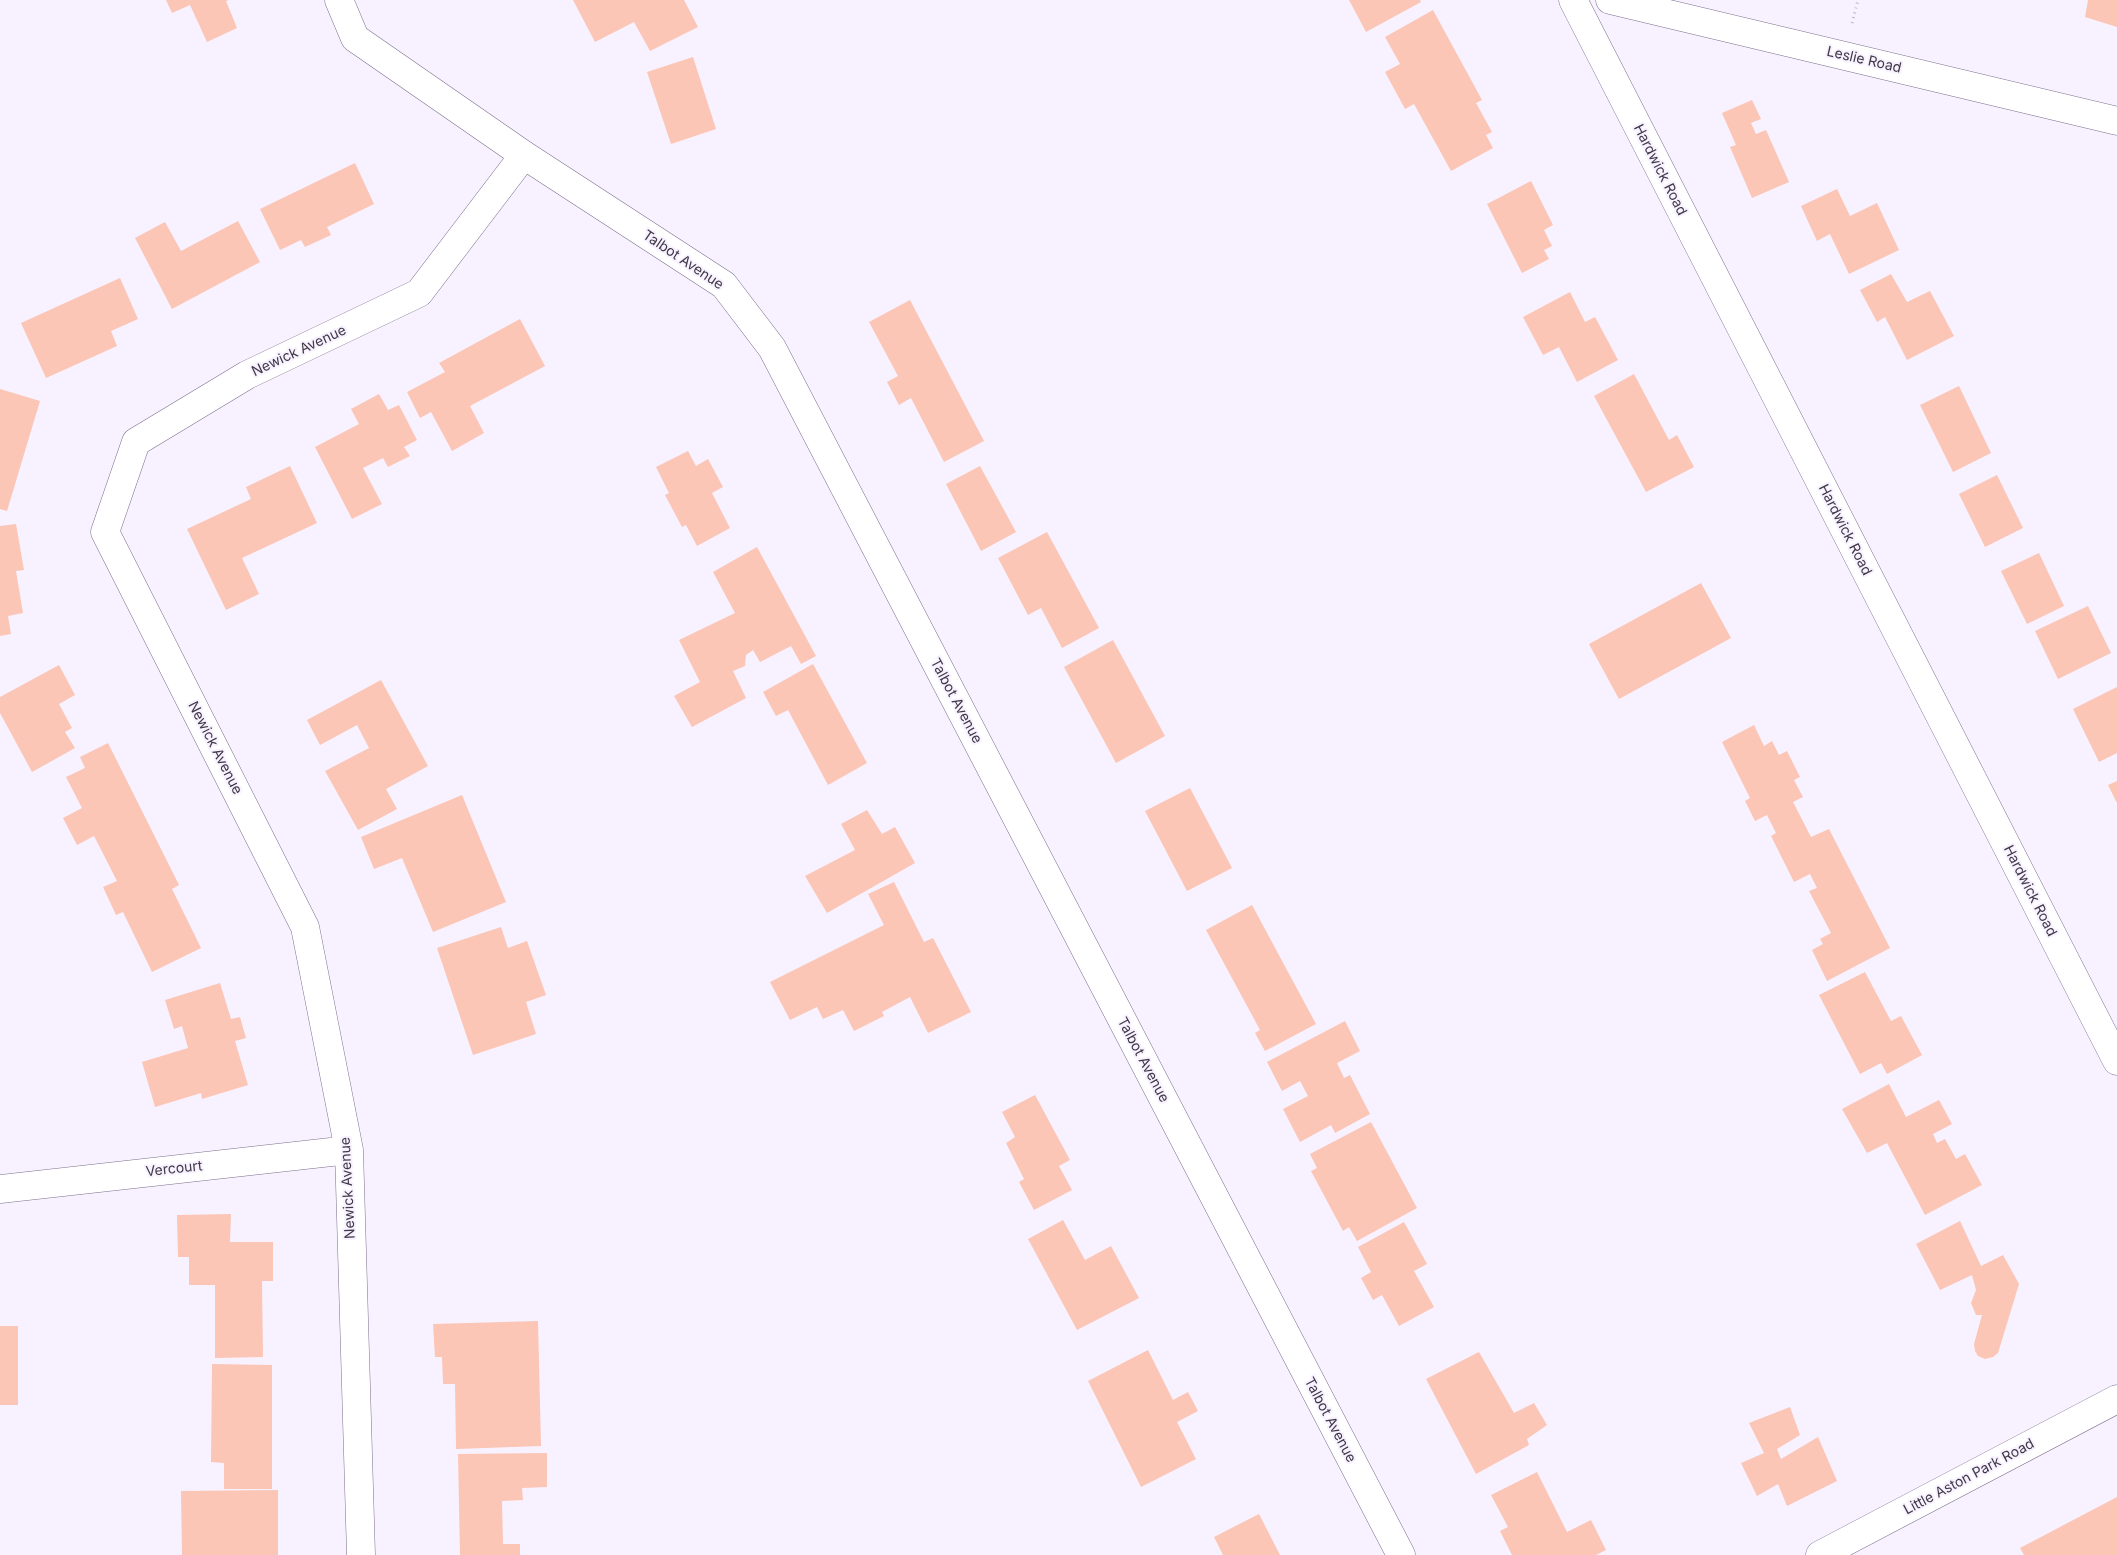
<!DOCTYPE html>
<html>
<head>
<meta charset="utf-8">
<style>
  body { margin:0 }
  canvas { display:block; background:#f8f1ff }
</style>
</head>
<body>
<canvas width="2117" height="1555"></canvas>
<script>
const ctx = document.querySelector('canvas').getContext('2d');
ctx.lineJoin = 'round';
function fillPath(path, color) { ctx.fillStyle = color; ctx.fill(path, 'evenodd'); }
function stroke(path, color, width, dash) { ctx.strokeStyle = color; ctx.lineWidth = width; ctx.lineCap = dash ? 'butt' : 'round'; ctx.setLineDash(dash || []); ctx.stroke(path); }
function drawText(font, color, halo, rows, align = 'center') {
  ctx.font = font + ' Inter,sans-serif'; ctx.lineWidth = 4; ctx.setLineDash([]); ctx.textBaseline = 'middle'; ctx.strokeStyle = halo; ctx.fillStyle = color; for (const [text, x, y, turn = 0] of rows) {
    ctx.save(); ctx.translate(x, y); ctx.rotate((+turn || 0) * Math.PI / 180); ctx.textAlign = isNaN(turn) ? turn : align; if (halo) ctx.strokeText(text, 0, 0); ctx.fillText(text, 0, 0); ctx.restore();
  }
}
const building = new Path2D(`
  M166 0H229L226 1 237 28 207 42 190 5 172 13Z
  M573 0H684L698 27 650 51 634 22 595 42Z
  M1349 0H1420L1421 2 1366 32Z
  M2088 0H2117V27L2085 17Z
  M1433 10 1482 100 1476 103 1492 132 1486 135 1493 148 1451 171 1414 104 1405 109 1385 72 1400 64 1385 37Z
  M693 57 716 129 671 144 647 72Z
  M1752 100 1761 119 1751 123 1756 134 1766 130 1789 182 1752 198 1730 147 1736 145 1722 113Z
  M355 163 374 204 327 227 331 235 305 247 301 240 280 250 260 209Z
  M1531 181 1553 225 1544 230 1552 246 1544 250 1549 259 1522 273 1487 204Z
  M1837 189 1850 216 1877 203 1899 250 1849 274 1830 234 1817 241 1801 206Z
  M238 221 260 262 172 309 135 238 165 222 181 251Z
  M1891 274 1907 302 1930 291 1954 336 1907 360 1885 317 1877 322 1860 290Z
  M120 278 138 319 111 331 117 346 46 378 21 323Z
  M1570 292 1585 322 1595 317 1618 360 1577 382 1559 347 1543 355 1523 317Z
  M910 300 984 441 944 462 911 398 899 405 887 382 898 376 869 322Z
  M520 319 545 366 470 406 484 433 452 451 431 412 420 418 407 392 445 372 439 363Z
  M1634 374 1669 440 1677 435 1694 467 1646 492 1594 396Z
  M1959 386 1991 453 1953 472 1920 405Z
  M0 389 40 401 7 511 0 509Z
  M379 394 388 410 399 405 417 440 404 447 410 456 388 467 383 458 363 468 382 504 352 519 315 447 359 424 351 409Z
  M688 451 696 466 708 459 723 487 712 493 730 528 697 546 686 525 682 527 665 495 669 493 656 467Z
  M290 466 317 523 242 558 259 594 226 610 187 529 251 499 246 487Z
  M980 466 1016 532 981 551 946 484Z
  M1997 475 2023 528 1985 547 1959 494Z
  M16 524 24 570 16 571 23 613 8 616 11 634 0 636V526Z
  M1047 532 1099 628 1062 648 1041 608 1028 615 998 558Z
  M757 547 816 656 801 664 791 646 760 662 753 650 746 655 745 666 733 671 746 698 692 727 674 696 700 682 679 640 735 613 713 572Z
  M2039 553 2064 606 2027 624 2001 571Z
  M1701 583 1731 638 1619 699 1589 644Z
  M2088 606 2111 653 2058 679 2035 631Z
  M1113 640 1165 736 1116 763 1064 667Z
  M813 664 867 763 828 785 788 710 776 716 763 692Z
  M59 665 75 695 59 704 72 728 65 732 75 748 32 772 0 713V697Z
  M381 680 428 766 386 789 397 809 358 830 325 771 369 748 357 725 320 745 307 720Z
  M2117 687V753L2099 762 2073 709Z
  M1754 725 1764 746 1772 741 1779 755 1787 751 1800 777 1794 780 1803 797 1793 802 1811 837 1829 829 1890 948 1827 981 1812 950 1823 944 1820 939 1831 933 1809 891 1817 888 1810 874 1794 882 1771 836 1776 833 1767 815 1755 821 1745 801 1750 798 1722 742Z
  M108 743 179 885 172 889 201 948 152 972 123 912 116 915 103 887 117 881 94 836 77 845 63 818 82 808 66 777 85 768 80 757Z
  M2117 781V803L2108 785Z
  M1190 788 1232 868 1187 891 1145 811Z
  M462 795 506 902 433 932 402 858 374 869 361 837Z
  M867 810 882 834 895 827 915 863 827 913 805 876 855 850 841 824Z
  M894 882 924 942 933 938 971 1012 928 1033 910 997 882 1012 884 1016 854 1031 843 1010 823 1019 817 1007 790 1020 770 982 884 925 868 894Z
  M1252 905 1316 1024 1265 1051 1255 1033 1260 1030 1206 930Z
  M501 927 508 948 527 941 546 995 526 1002 536 1034 473 1055 437 948Z
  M1865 972 1891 1021 1901 1016 1922 1055 1887 1074 1881 1063 1860 1074 1819 995Z
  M220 983 231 1019 240 1017 246 1038 235 1041 248 1085 202 1099 201 1093 155 1107 142 1062 188 1048 182 1026 174 1029 165 1000Z
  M1345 1021 1360 1051 1337 1063 1344 1078 1350 1075 1370 1114 1335 1133 1331 1125 1300 1142 1283 1109 1308 1096 1300 1081 1282 1091 1267 1062Z
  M1889 1084 1906 1117 1939 1100 1952 1124 1933 1134 1937 1143 1945 1139 1956 1159 1965 1154 1982 1185 1925 1215 1887 1143 1867 1153 1842 1109Z
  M1035 1095 1070 1160 1059 1166 1072 1190 1034 1210 1019 1182 1024 1179 1006 1143 1015 1137 1002 1112Z
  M1371 1122 1417 1208 1357 1241 1349 1227 1343 1231 1311 1171 1317 1168 1310 1154Z
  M231 1214 230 1242H273V1281H262L263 1357 215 1358V1285H189V1257H178L177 1215Z
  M1063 1220 1085 1260 1111 1246 1139 1298 1077 1330 1028 1239Z
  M1960 1221 1981 1266 2003 1255 2019 1284 1998 1353 1993 1357 1985 1359 1978 1356 1975 1351 1974 1344 1982 1315H1976L1971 1303 1976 1290 1972 1275 1940 1290 1916 1244Z
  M1404 1222 1427 1264 1414 1271 1434 1307 1399 1326 1382 1295 1373 1300 1361 1278 1371 1272 1358 1247Z
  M538 1321 541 1446 456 1449 455 1384H443L442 1357H435L433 1324Z
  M0 1326H18V1405H0Z
  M1148 1350 1173 1400 1188 1392 1198 1411 1177 1422 1196 1459 1141 1487 1088 1381Z
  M1479 1352 1514 1413 1534 1403 1547 1425 1527 1439 1529 1445 1476 1474 1426 1379Z
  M212 1364 272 1365V1489H224V1463L211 1462Z
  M1790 1407 1800 1435 1777 1449 1781 1459 1818 1437 1837 1481 1787 1506 1778 1484 1757 1496 1741 1463 1764 1453 1749 1423Z
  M547 1453V1487L522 1488 523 1500 502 1501 503 1544H520V1555H460L458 1454Z
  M1537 1472 1567 1532 1591 1520 1606 1550 1596 1555H1512L1500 1531 1508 1527 1491 1495Z
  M278 1490V1555H182L181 1491Z
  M2117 1497V1555H2024L2020 1548Z
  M1259 1514 1280 1555H1223L1214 1537Z`);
const path = new Path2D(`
  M1852 23 1858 0`);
const minor = new Path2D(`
  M339 0 355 38 524 155 724 285 772 348 1401 1555
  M1573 0 2117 1061
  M1610 0 2117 121
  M0 1189 349 1150
  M361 1555 349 1150 305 927 105 532 136 442 247 375 419 293 524 155
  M1820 1555 2117 1399`);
const streetNames = [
  ["Leslie Road",1864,60,13],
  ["Hardwick Road",1660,170,63],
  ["Talbot Avenue",683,260,34],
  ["Newick Avenue",299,351,-25],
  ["Hardwick Road",1845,530,63],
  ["Talbot Avenue",956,701,62],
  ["Newick Avenue",215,748,63],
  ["Hardwick Road",2030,891,63],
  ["Talbot Avenue",1143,1060,62],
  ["Vercourt",174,1169,-6],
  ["Newick Avenue",348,1188,-93],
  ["Talbot Avenue",1330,1420,62],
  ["Little Aston Park Road",1969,1477,-28]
];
fillPath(building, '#fbc6b5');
stroke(minor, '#7e6f8c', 29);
stroke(path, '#bab3c1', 3, [1, 4]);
stroke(minor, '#fff', 28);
drawText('14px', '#3f3845', '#f8f1ff', streetNames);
</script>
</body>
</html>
